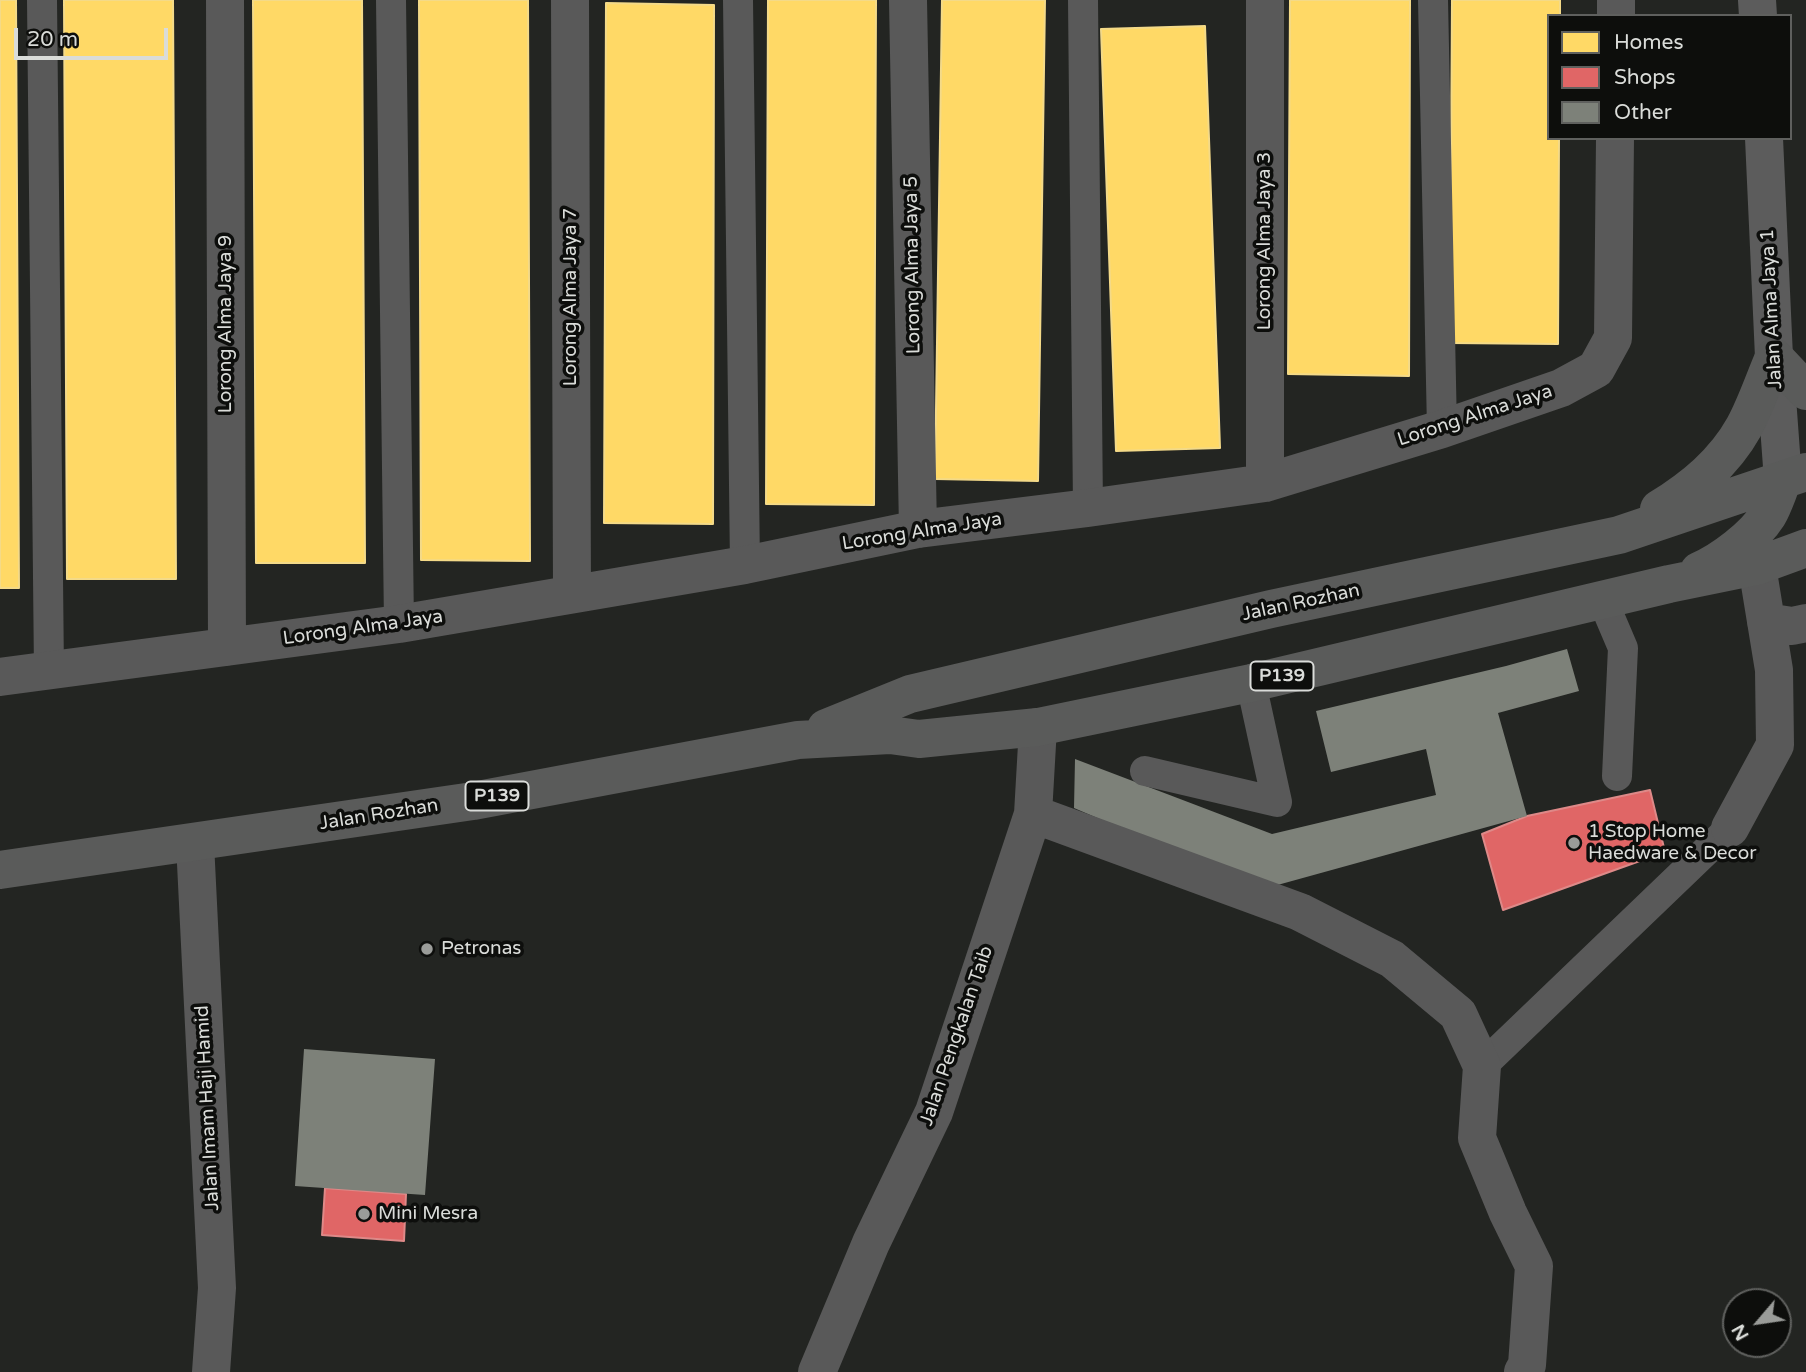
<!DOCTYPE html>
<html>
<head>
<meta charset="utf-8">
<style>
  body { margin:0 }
  #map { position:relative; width:1806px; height:1372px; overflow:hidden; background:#232522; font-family:"Varela Round",sans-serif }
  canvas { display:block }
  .legend { position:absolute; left:1547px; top:14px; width:245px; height:126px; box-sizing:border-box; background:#0d0e0c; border:2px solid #5f605e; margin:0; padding:9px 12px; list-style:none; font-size:21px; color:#dadcd9 }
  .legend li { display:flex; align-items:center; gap:14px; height:35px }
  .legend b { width:35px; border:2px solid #5f605e }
  .north { position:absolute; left:1722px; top:1288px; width:70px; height:70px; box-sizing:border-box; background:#0d0e0c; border:2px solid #5f605e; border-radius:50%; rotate:241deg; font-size:19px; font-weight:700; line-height:28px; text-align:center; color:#dadcd9 }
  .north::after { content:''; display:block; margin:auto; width:24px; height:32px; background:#9a9c99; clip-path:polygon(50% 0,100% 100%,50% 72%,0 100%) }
  .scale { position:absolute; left:14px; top:28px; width:154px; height:32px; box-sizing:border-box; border:4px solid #dadcd9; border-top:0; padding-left:9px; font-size:21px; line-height:24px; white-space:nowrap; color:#dadcd9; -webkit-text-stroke:5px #0d0e0c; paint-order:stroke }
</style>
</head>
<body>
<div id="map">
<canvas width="1806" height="1372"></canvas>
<ul class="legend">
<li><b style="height:19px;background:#ffd966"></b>Homes</li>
<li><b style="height:19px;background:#e06666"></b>Shops</li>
<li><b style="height:19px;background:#7d8179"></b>Other</li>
</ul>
<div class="north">N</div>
<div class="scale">20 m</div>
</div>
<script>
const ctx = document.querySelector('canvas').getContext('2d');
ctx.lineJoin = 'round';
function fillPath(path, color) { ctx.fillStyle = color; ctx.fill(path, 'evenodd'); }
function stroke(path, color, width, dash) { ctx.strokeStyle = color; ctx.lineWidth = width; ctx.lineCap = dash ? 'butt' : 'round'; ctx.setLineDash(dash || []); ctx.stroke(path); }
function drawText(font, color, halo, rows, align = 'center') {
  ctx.font = font + ' "Varela Round",sans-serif'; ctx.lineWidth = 7; ctx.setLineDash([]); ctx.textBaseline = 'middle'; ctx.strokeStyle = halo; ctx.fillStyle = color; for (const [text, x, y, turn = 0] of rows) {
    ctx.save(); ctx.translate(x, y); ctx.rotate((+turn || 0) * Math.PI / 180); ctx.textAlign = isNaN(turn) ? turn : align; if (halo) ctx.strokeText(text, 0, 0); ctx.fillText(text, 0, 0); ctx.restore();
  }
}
const homes = new Path2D(`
  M0 0H16L19 588H0Z
  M64 0H173L176 579H67Z
  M253 0H362L365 563H256Z
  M419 0H528L530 561 421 560Z
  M768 0H876L874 505 766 504Z
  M942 0H1045L1038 481 935 479Z
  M1290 0H1410L1409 376 1288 374Z
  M1452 0H1560V16H1549V138H1559L1558 344 1450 343Z
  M606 3 714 5 713 524 604 523Z
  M1205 26 1220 448 1116 451 1101 29Z`);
const shops = new Path2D(`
  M1650 790 1665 852 1503 910 1482 834 1527 816Z
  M325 1188 406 1194 404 1241 322 1235Z`);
const building = new Path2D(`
  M1567 649 1579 691 1498 713 1527 816 1263 889 1074 808 1075 759 1272 834 1436 795 1426 749 1331 772 1316 711 1506 666Z
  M304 1049 435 1059 425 1195 295 1186Z`);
const lane = new Path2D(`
  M42 0 49 672
  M391 0 399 624
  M738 0 745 565
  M1083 0 1088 508
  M1433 0 1442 429
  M1603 601 1623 648 1617 776
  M1145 771 1277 802 1251 683
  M1482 1066 1730 828`);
const street = new Path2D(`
  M225 0 227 647
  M570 0 572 593
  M908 0 918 529
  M1616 16V0
  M1265 483V0
  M1766 622 1792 626 1806 623
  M0 677 399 624 745 565 918 529 1088 508 1265 483 1442 429 1561 388 1596 369 1613 338 1615 138
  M1033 814 1300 912 1392 959 1458 1014 1482 1066 1477 1138 1508 1213 1534 1266 1527 1365 1523 1372
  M1730 828 1775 745 1774 670 1757 566
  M195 843 217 1288 211 1372
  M817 1372 871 1243 934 1112 1033 814 1038 727`);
const secondary = new Path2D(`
  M1757 0 1758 16
  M1764 138 1774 357 1783 480`);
const primary = new Path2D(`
  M1659 509C1693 488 1724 463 1744 427 1756 405 1764 380 1774 357L1806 391
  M1699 571C1722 561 1754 537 1768 515 1774 505 1778 491 1783 480
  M826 728 910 694 1271 609 1619 535 1806 472
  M0 870 473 801 798 740 890 735 919 739 1038 727 1251 683 1669 584 1757 566 1806 548`);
const markers = [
  [1574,843,7,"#9a9c99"],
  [427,949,7,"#9a9c99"],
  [364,1214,7,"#9a9c99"]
];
const shields = [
  [1282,676,63],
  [497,796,63]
];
const shieldNames = [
  ["P139",1282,676],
  ["P139",497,796]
];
const streetNames = [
  ["Lorong Alma Jaya 3",1265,241,-90],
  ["Lorong Alma Jaya 5",913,265,-91],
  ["Lorong Alma Jaya 7",571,297,-90],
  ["Jalan Alma Jaya 1",1772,309,-93],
  ["Lorong Alma Jaya 9",226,324,-90],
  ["Lorong Alma Jaya",1475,416,-18],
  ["Lorong Alma Jaya",922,532,-9],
  ["Jalan Rozhan",1301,603,-12],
  ["Lorong Alma Jaya",363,628,-8],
  ["Jalan Rozhan",379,815,-9],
  ["Jalan Pengkalan Taib",957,1036,-71],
  ["Jalan Imam Haji Hamid",208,1108,-93]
];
const poiNames = [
  ["1 Stop Home",1588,832],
  ["Haedware & Decor",1588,854],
  ["Petronas",441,949],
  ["Mini Mesra",378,1214]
];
fillPath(homes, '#ffd966');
stroke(homes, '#f4da88', 2);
fillPath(shops, '#e06666');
stroke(shops, '#de8988', 2);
fillPath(building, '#7d8179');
stroke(lane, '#595959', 30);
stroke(street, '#595959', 38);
stroke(secondary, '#5c5c5c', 38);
stroke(primary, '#5a5b5a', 38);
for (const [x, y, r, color] of markers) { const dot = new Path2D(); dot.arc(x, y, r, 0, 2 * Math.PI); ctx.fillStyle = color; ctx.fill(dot); stroke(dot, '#0d0e0c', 2.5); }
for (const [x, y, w] of shields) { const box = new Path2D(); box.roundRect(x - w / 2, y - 14.5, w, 29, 5); ctx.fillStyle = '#0d0e0c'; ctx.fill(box); stroke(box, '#dadcd9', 2); }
drawText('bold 18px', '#dadcd9', null, shieldNames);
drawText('19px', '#dadcd9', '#0d0e0c', streetNames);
drawText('19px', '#dadcd9', '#0d0e0c', poiNames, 'left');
</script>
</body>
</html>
